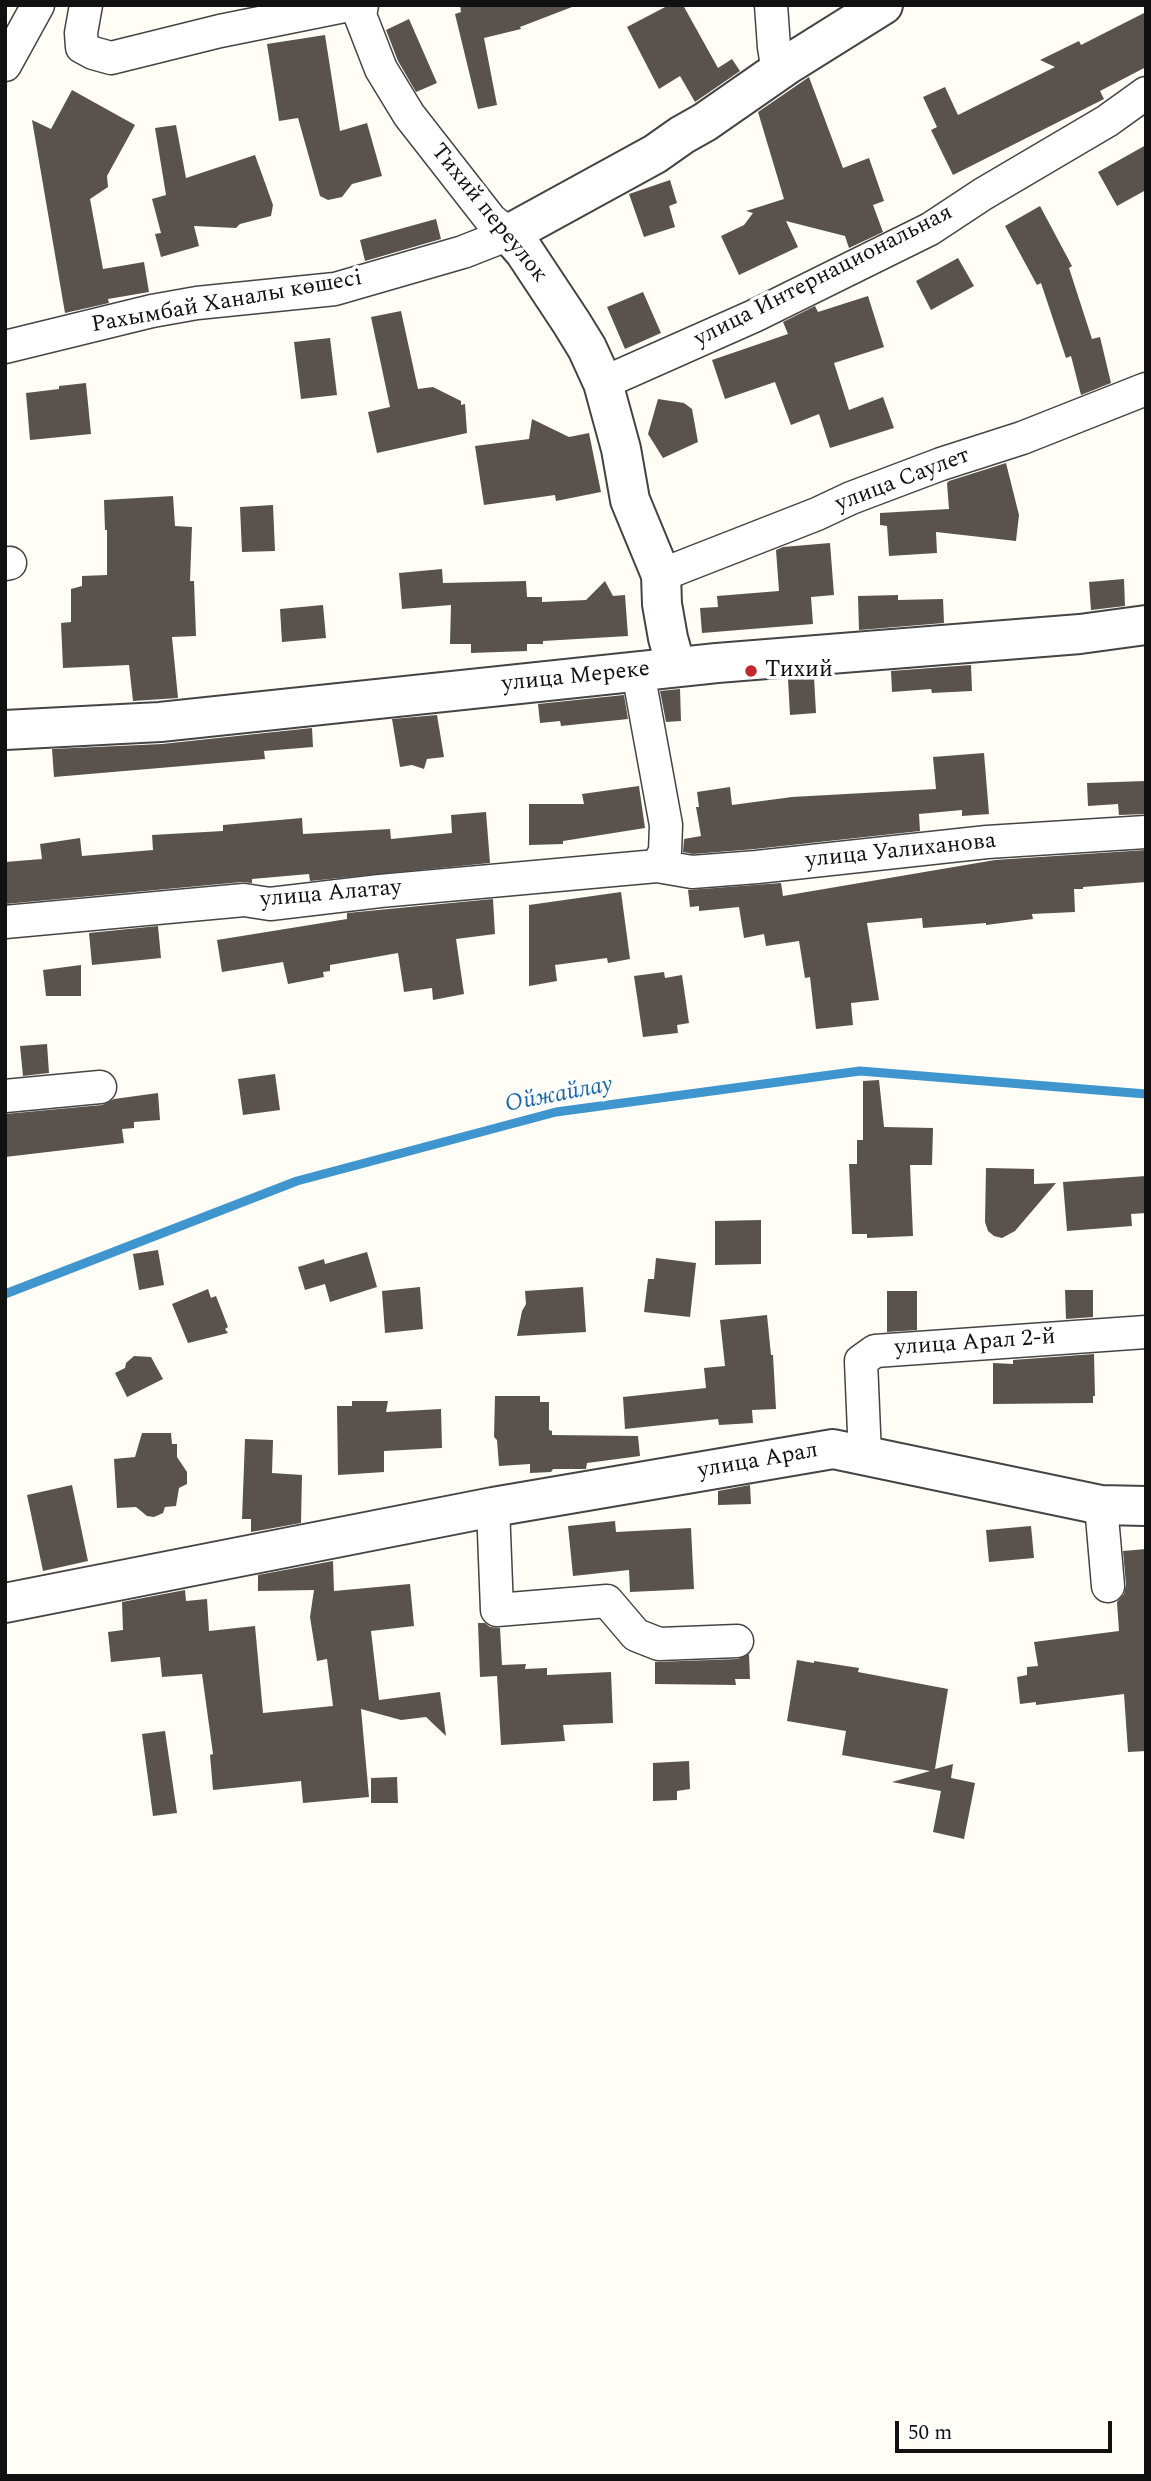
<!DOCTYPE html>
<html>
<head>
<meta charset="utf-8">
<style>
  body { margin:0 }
  #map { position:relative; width:1151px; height:2481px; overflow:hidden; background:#fffdf5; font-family:Spectral,serif }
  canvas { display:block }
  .frame { position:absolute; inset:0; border:7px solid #111; pointer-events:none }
  .scale { position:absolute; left:895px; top:2421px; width:217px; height:32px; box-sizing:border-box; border:4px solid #111; border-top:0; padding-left:9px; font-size:21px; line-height:24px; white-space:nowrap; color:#111; -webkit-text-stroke:5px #fff; paint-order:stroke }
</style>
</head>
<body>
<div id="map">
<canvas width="1151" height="2481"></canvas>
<div class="frame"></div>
<div class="scale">50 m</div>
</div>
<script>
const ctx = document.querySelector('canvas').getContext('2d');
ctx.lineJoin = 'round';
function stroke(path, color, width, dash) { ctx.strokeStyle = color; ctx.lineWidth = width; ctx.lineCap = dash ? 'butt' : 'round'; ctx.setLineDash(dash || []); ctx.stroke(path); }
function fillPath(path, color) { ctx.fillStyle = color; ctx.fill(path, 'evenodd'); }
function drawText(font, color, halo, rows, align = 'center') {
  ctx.font = font + ' Spectral,serif'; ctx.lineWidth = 7; ctx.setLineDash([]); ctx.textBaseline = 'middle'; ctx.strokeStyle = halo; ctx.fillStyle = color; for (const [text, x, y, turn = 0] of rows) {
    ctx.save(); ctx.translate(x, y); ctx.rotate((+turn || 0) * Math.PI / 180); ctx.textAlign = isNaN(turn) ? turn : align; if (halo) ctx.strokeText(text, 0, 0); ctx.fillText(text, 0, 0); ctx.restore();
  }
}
const stream = new Path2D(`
  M5 1294 297 1181 556 1112 860 1071 1146 1094`);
const building = new Path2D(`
  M460 5H571L572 7 520 27 521 29 484 38 497 105 478 109 455 14 461 12Z
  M669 5H683L718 68 732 59 740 71 695 102 680 76 659 89 627 27Z
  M1146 12V67L1100 91 1104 99 953 175 931 130 937 127 923 97 945 87 958 115 1055 67 1040 60 1079 41 1081 45Z
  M409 19 437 83 416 92 398 61 386 30Z
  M325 35 340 131 367 123 382 176 352 184 342 197 328 200 320 196 298 118 279 121 267 44Z
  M809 77 843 168 869 158 884 201 873 205 883 232 849 248 845 236 786 221 798 247 739 275 721 236 744 225 753 213 746 211 784 199 758 112Z
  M72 90 135 125 107 176 108 187 90 199 103 269 144 262 149 292 108 299 109 303 65 313 32 120 51 129Z
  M176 125 186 178 255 155 273 205 271 216 240 224 236 228 194 226 199 246 161 257 155 234 161 233 152 199 166 195 155 128Z
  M1146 145V190L1117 206 1098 172Z
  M670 180 677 203 669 206 675 227 644 237 629 194Z
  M1040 206 1072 266 1069 268 1092 339 1100 337 1111 383 1081 395 1071 356 1066 358 1041 283 1037 285 1005 226Z
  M436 219 441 239 365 261 360 240Z
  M958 258 974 286 931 310 916 281Z
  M643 292 661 333 625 349 607 307Z
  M868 296 884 347 834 363 849 410 883 397 894 428 830 448 819 414 791 425 775 382 725 399 712 360 788 334 783 322 815 306 818 312Z
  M401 311 418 389 433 387 461 401V405L465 404 467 433 377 453 368 412 390 407 371 317Z
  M330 338 337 395 301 399 294 342Z
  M86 383 91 434 30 440 26 393 59 389V386Z
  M658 399 684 403 692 409 698 442 663 458 648 434Z
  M532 419 569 437 589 433 601 492 556 501 555 495 484 505 475 446 529 439Z
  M1006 463 1019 515 1016 541 936 532 937 553 889 556 887 526 880 525V513L949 509 947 483 949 481Z
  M173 496 175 526 192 527 190 581H194L196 636 172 637 178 698 133 701 129 665 63 668 61 623 71 622V589L82 586V576L107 575V530H105L104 500Z
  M273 505 275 551 242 552 240 507Z
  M830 543 834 595 811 597 813 624 702 633 700 608 718 607 717 596 779 591 776 550 783 547Z
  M442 569 443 583 526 581 527 597H542V602L586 600 605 581 613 596 625 595 628 636 543 641V644H527V651L471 653V644H450L451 605 402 609 399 573Z
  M1124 579 1125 606 1091 610 1089 582Z
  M898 595V600L943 599 944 623 859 630 858 596Z
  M323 605 326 638 282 642 280 609Z
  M971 665 972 691 932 693 931 689 892 692 891 671Z
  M814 677 816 713 790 715 788 679Z
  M680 689 681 721 666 722 660 691Z
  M624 695 628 719 561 726 560 721 540 723 538 704Z
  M437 715 444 757 427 759 424 769 412 765 400 767 392 719Z
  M312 728 313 747 264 751 265 759 54 777 52 749 162 744Z
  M984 753 989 814 962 816V810L919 814 920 831 755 849 693 854 683 852 684 839 701 836 696 807H699L697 792 730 787 732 805 792 797 936 789 933 757Z
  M1146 781V814L1119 815 1118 804 1088 806 1087 783Z
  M639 786 645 828 563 841V844L529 845V804H584L582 794Z
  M486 812 490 863 310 881 309 874 252 879V883L242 882 5 904V862L42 859 40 844 80 838 82 856 153 850 152 835 223 831V825L302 818 303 834 390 829 391 839 452 833 451 815Z
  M1146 850V882L1083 887V889H1074L1075 912 1032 914 1033 919 986 925V923L923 928 922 918 867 923 879 1000 851 1003 853 1025 816 1029 810 977 805 978 799 941 766 946 764 934 744 938 739 907 699 911V906L690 907 688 890 781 883 783 896 995 860Z
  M621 892 630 959 608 963 607 958 555 965 557 981 529 986V905Z
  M493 899 495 934 456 939 464 994 433 1000 432 988 404 992 398 953 330 965V971L323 972 324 977 288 984 283 962 222 972 217 940 347 919V913Z
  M158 926 161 958 92 965 89 933Z
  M81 965V996H46L43 970Z
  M664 972 665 978 682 975 689 1023 677 1025 678 1033 643 1037 634 976Z
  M47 1044 49 1073 23 1076 20 1046Z
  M275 1074 280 1110 243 1115 238 1079Z
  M879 1080 884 1127 933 1128 932 1165H910L913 1236 867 1238V1234H852L849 1164H857V1140H863V1081Z
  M158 1093 160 1120 134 1122V1128L122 1129 124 1143 5 1157V1114L102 1105 114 1099Z
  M986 1168 1034 1169V1184L1056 1183 1015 1231 1002 1238 994 1236 988 1231 985 1222Z
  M1146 1176V1213L1131 1214 1132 1226 1067 1231 1063 1182Z
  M761 1220V1264L715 1265V1221Z
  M158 1250 164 1285 139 1290 133 1254Z
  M367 1252 377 1287 330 1302 325 1284 305 1290 298 1267 324 1259 325 1264Z
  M656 1258 696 1263 690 1317 644 1312 648 1279H654Z
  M420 1287 423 1329 385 1333 382 1291Z
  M583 1287 586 1332 517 1336 522 1311 526 1304 525 1291Z
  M208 1289 211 1298 216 1296 228 1327 225 1329 228 1333 188 1343 172 1304Z
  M1065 1290H1093V1317L1066 1319Z
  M887 1291H917V1330L887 1332Z
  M767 1315 771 1355H773L776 1409 752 1410 753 1423 719 1425 718 1419 625 1429 623 1397 706 1388 704 1368 725 1366 720 1320Z
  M1094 1354 1095 1396H1093V1403L993 1404V1363L1013 1364V1360Z
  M134 1356 151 1357 163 1379 127 1397 115 1373 125 1368 126 1363Z
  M495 1396H540V1402H549V1430L552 1431V1435L638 1436 640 1456 587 1463 586 1469H553L551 1472 530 1473V1464L499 1466 497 1440 494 1437Z
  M352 1401H388L386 1412 441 1409 442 1448 384 1451V1472L338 1475 337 1406H352Z
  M142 1433H171L172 1444H177V1457L187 1472V1484L179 1488 176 1506 165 1507 163 1513 154 1517 147 1516 136 1507 117 1508 114 1459 135 1457Z
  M245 1439 273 1440 272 1473 302 1475 301 1523 251 1532V1519H242Z
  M72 1485 88 1561 43 1571 27 1495Z
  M750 1485 751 1504 718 1505V1491Z
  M615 1521 616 1532 691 1528 694 1589 630 1592 629 1570 573 1576 568 1526Z
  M1031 1526 1034 1558 989 1562 986 1530Z
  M1146 1549V1751L1128 1752 1124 1694 1036 1705V1702L1020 1704 1017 1677 1027 1675V1667L1038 1666 1034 1642 1119 1631 1117 1602 1124 1594 1126 1585 1123 1551Z
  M333 1561 334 1591 410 1584 414 1626 371 1631 379 1700 440 1692 446 1736 426 1717 401 1720 361 1709 369 1797 303 1803 301 1781 213 1790 210 1755 213 1754 202 1674 162 1677 160 1657 111 1662 108 1632 123 1630 122 1602 185 1590 186 1601 207 1599 209 1631 255 1626 263 1713 333 1706 327 1659 317 1661 310 1617 314 1590 258 1591V1575Z
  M478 1623H485L490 1627 500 1628 502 1665 526 1664 525 1669 547 1668V1675L611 1672 613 1723 563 1725 565 1741 501 1745 497 1676 480 1677Z
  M749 1654 750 1679H735L736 1685 655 1684V1662L738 1659Z
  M797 1660 814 1663V1661L859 1668 858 1672 948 1689 935 1769 953 1764 951 1778 975 1783 964 1839 933 1832 941 1791 892 1782 930 1771 842 1755 846 1731 787 1721Z
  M165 1731 177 1813 153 1816 142 1734Z
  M689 1761 690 1789 677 1791V1800L653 1801V1763Z
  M397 1777 398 1803H371V1778Z`);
const minor = new Path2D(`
  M86 5 81 33 82 47 93 53 111 58 220 31 349 5
  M362 5 360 15 381 69 409 115 491 220 509 234
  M771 5 774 47 778 72
  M5 65 38 5
  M5 347 152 311 197 303 335 289 463 252 509 234
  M603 383 754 316 930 229 983 194 1107 121 1146 93
  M5 564 10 563
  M661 575 817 514 851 498 941 464 1022 438 1146 389
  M638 672 666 825 665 852 657 866
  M5 922 244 900 270 904 380 891 657 866 692 872 757 867 987 842 1146 832
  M5 1096 100 1087
  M865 1456 861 1361 875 1351 1146 1332
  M1101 1505 1108 1586
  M493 1507 497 1610 607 1601 636 1635 659 1644 737 1641`);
const tertiary = new Path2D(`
  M676 667 668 638 662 604 661 575 630 500 621 449 603 383 587 348 571 322 524 251 509 234 655 154 682 135 705 122 787 65 883 5
  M5 730 160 722 717 663 1080 634 1146 625
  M5 1603 493 1507 833 1449 1101 1505 1146 1506`);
const markers = [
  [751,671,7,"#c4262e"]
];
const streetNames = [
  ["Тихий переулок",488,214,51],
  ["улица Интернациональная",824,277,-27],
  ["Рахымбай Ханалы көшесі",227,303,-10],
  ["улица Саулет",903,481,-21],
  ["улица Мереке",576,678,-6],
  ["улица Уалиханова",901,852,-6],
  ["улица Алатау",331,895,-5],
  ["улица Арал 2-й",975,1344,-4],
  ["улица Арал",758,1462,-10]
];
const poiNames = [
  ["Тихий",765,671]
];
const waterNames = [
  ["Ойжайлау",559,1096,-11]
];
stroke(stream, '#3f96cf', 9);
fillPath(building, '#5a524d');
stroke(minor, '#444', 35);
stroke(tertiary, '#444', 42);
stroke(minor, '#fff', 32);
stroke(tertiary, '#fff', 38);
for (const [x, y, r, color] of markers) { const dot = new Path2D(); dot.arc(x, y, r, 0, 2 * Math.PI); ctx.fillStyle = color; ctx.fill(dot); stroke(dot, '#fff', 2.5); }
drawText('23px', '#111', '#fff', streetNames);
drawText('23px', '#111', '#fff', poiNames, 'left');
drawText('italic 24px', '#1768a6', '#fff', waterNames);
</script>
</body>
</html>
